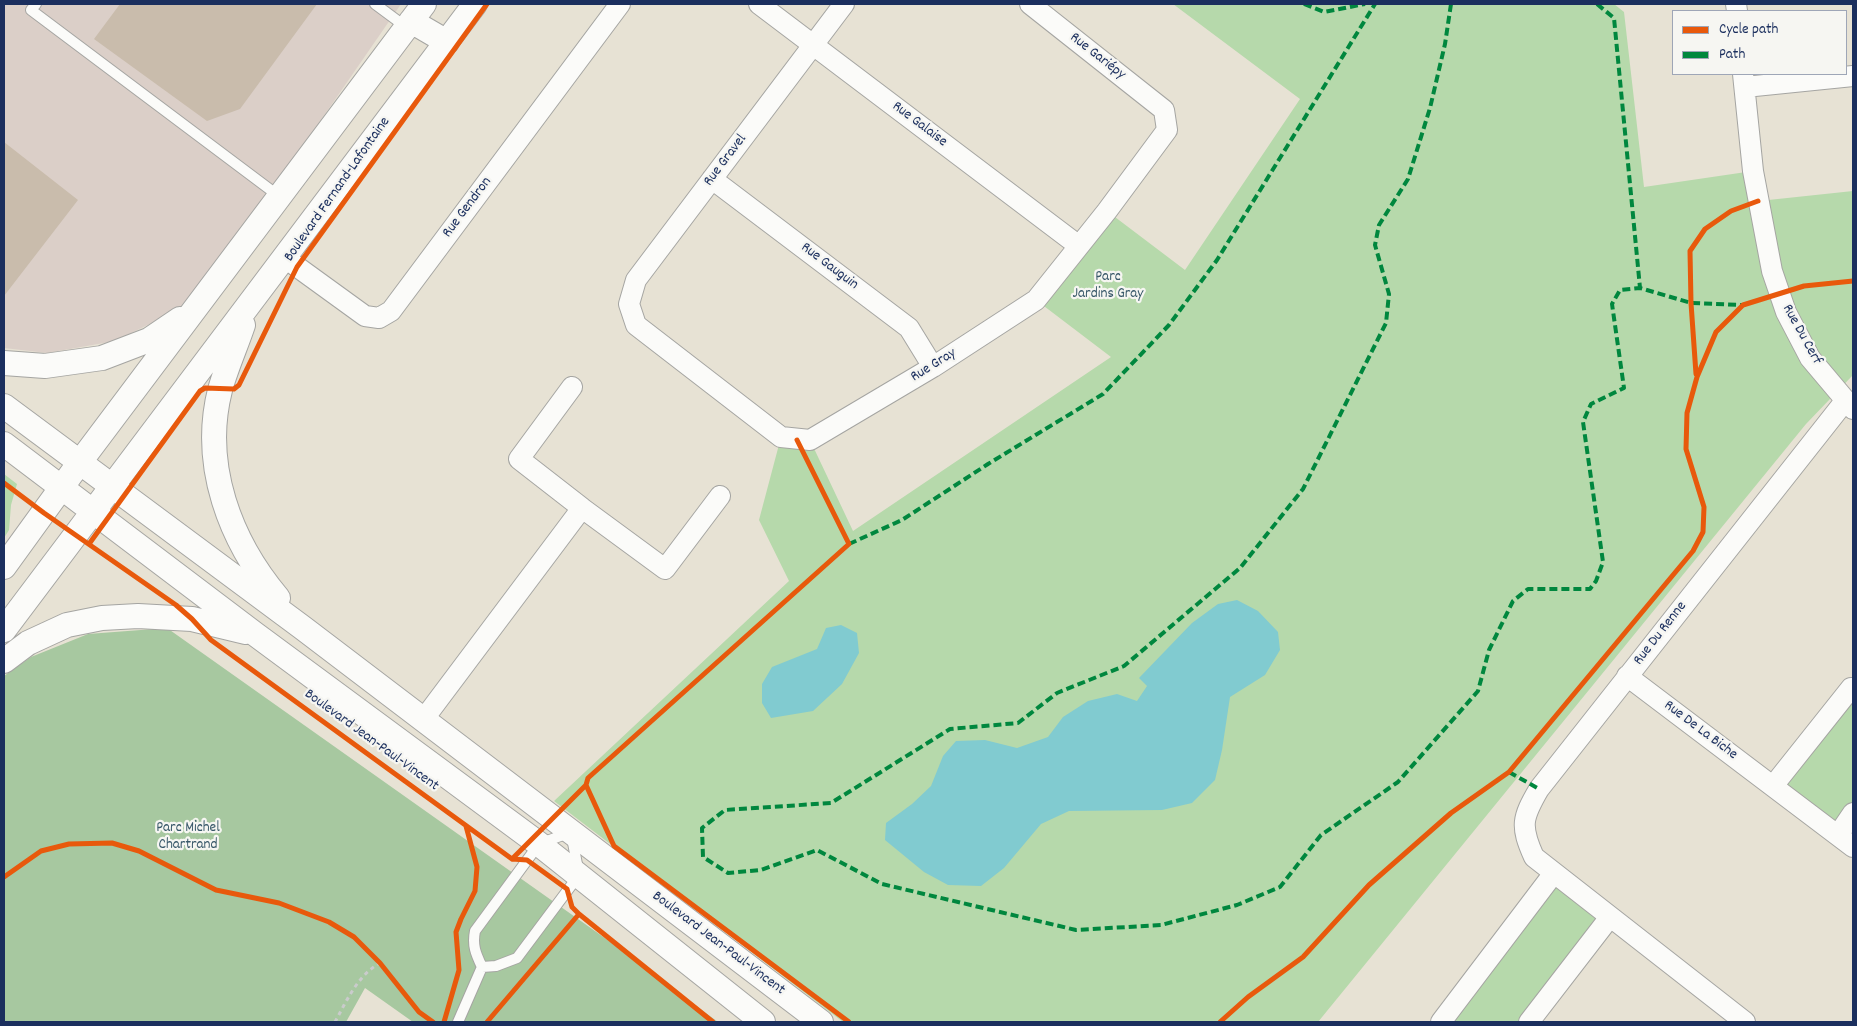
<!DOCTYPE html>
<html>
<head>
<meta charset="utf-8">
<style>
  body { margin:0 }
  #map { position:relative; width:1857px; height:1026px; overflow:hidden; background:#e7e2d4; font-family:Dekko,sans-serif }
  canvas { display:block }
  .frame { position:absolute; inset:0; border:5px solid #1b2f5e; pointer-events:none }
  .legend { position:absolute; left:1672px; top:10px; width:175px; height:65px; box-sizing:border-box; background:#f6f6f2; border:1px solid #9ea6b7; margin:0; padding:6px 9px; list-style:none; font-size:15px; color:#1b2f5e }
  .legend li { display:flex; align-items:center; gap:10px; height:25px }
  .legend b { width:25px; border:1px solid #9ea6b7 }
</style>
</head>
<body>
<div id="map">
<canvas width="1857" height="1026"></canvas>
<div class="frame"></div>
<ul class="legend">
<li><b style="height:6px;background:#e8590c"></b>Cycle path</li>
<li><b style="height:6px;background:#00873e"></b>Path</li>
</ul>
</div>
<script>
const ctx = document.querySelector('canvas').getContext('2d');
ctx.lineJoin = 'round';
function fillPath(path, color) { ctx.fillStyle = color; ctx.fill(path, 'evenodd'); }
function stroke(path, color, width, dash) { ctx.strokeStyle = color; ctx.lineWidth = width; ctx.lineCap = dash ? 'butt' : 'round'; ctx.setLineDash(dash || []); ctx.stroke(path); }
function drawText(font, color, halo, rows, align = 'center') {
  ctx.font = font + ' Dekko,sans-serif'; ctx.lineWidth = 4.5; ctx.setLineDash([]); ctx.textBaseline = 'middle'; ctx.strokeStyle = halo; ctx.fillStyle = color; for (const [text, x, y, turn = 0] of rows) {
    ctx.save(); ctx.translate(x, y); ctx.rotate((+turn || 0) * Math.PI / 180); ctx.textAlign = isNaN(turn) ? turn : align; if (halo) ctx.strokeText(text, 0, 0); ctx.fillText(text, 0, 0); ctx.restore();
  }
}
const industrial = new Path2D(`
  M4 4H401L254 217 178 310 115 341 47 353 4 348Z`);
const green = new Path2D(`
  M1173 4H1614L1624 12 1644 187 1753 171 1759 201 1853 191V375L1806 424 1318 1022H843L554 801 789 581 759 520 781 437 810 440 853 531 1111 357 1036 300 1107 211 1185 270 1300 99Z
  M4 474 17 484 11 505 9 530 4 538Z
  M1853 688V813L1838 835 1773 786Z
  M1554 873 1610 917 1529 1022H1441Z`);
const forest = new Path2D(`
  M167 628 602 936 718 1022H413L365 988 346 1022H4V676L31 657 88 634Z`);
const water = new Path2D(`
  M1237 600 1258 611 1278 632 1280 650 1265 675 1230 697 1222 750 1215 780 1192 803 1162 810 1069 811 1041 824 1004 868 981 886 948 885 924 872 885 840 886 823 912 804 931 786 943 756 956 741 985 740 1017 748 1048 737 1063 717 1088 701 1117 694 1137 701 1147 686 1139 678 1192 623 1218 604Z
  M841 625 857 633 859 653 842 684 813 711 771 718 762 703V684L772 667 817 649 826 628Z`);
const building = new Path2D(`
  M120 4H317L240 109 207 121 94 39Z
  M4 142 78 200 4 296Z`);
const path = new Path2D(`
  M335 1022C347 1000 358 975 380 963`);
const service = new Path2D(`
  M36 4 31 10 280 197
  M375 4 406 27
  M458 1022 482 967C476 954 472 946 475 931L539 844 571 832 579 875 517 958 496 966 482 967`);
const minor = new Path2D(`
  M759 4 1079 246
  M844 4 636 280 629 304 636 325 781 437 810 440 933 367 1036 300 1107 211 1167 130 1164 110 1030 4
  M1736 4 1737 11
  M1743 74 1753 171 1772 271 1786 312 1810 358 1853 409
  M1745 87 1853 76
  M712 179 909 328 933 367
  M285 258 365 316 379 318 391 311 620 4
  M572 387 519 459 582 508
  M1627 676 1853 847
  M423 720 582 508 665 569 720 496
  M1773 786 1851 688H1853
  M1838 835 1853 813
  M1441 1022 1554 873
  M1529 1022 1610 917
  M1745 1022 1534 857C1520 826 1522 818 1539 789L1845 401`);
const tertiary = new Path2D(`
  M411 21 447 42
  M243 325C236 346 226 368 220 390 201 465 230 541 278 598
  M4 363 45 366 102 358 149 340 180 319
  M4 406 303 628 821 1022
  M4 444 255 634 539 844 763 1022
  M4 567 80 462 424 4
  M4 630 475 4
  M4 661 28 643 67 625 102 618 138 616 192 619 246 632`);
const quiet = new Path2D(`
  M1304 4 1324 12 1365 4
  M1451 4 1445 44 1430 108 1408 179 1379 225 1375 245 1389 294 1386 323 1303 489 1240 568 1124 666 1057 693 1018 723 950 729 831 803 725 810 702 828 703 857 728 873 761 870 817 850 882 884 1076 930 1161 925 1237 905 1280 887 1321 835 1398 782 1478 691 1489 650 1513 601 1528 589H1590L1596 581 1603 562 1583 422 1591 404 1624 388 1612 304 1620 290 1640 288 1691 303 1743 305
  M1597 4 1614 18 1640 288
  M849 544 902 520 988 464 1103 394 1169 325 1217 260 1375 4
  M1509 772 1539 789`);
const cycleway = new Path2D(`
  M1696 374 1691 303 1690 251 1705 229 1731 211 1758 201
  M4 483 44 513 176 605 192 619 211 640 512 859 527 860 567 889 572 907 579 914 713 1022
  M89 544 200 391 205 388 234 389 239 385 297 267 487 4
  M586 785 614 846 849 1022
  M512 859 586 785 588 778 849 544 797 440
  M4 877 41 851 69 844 112 843 139 851 216 890 279 903 329 922 354 937 380 963 419 1012 433 1022
  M444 1022 459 970 456 932 461 919 475 891 477 867 466 826
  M487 1022 579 914
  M1220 1022 1248 997 1303 957 1369 885 1451 813 1509 772 1693 551 1703 532 1704 507 1686 449 1687 413 1697 377 1716 332 1743 305 1804 286 1853 281`);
const streetNames = [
  ["Rue Gariépy",1097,57,38],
  ["Rue Galaise",919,125,37],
  ["Rue Gravel",726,161,-53],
  ["Boulevard Fernand-Lafontaine",338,190,-55],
  ["Rue Gendron",468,208,-53],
  ["Rue Gauguin",829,267,37],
  ["Rue Du Cerf",1801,335,61],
  ["Rue Gray",934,366,-32],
  ["Rue Du Renne",1661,634,-52],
  ["Rue De La Biche",1700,731,37],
  ["Boulevard Jean-Paul-Vincent",371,741,36],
  ["Boulevard Jean-Paul-Vincent",718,944,37]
];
const parkNames = [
  ["Parc",1108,278],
  ["Jardins Gray",1108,295],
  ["Parc Michel",188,829],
  ["Chartrand",188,846]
];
fillPath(industrial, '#dbcfc8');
fillPath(green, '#b6d9ab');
fillPath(forest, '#a7c8a0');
fillPath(water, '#81cbd0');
fillPath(building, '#c9bcac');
stroke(service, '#a5a5a2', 12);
stroke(minor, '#a5a5a2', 22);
stroke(tertiary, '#a5a5a2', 26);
stroke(path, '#cacbcc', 3, [4, 4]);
stroke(service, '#fbfbf9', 10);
stroke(minor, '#fbfbf9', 20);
stroke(tertiary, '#fbfbf9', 24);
stroke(quiet, '#00873e', 4, [8, 4]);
stroke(cycleway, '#e8590c', 5);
drawText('15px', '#1b2f5e', '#f6f6f2', streetNames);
drawText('15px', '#385869', '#f6f6f2', parkNames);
</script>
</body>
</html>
